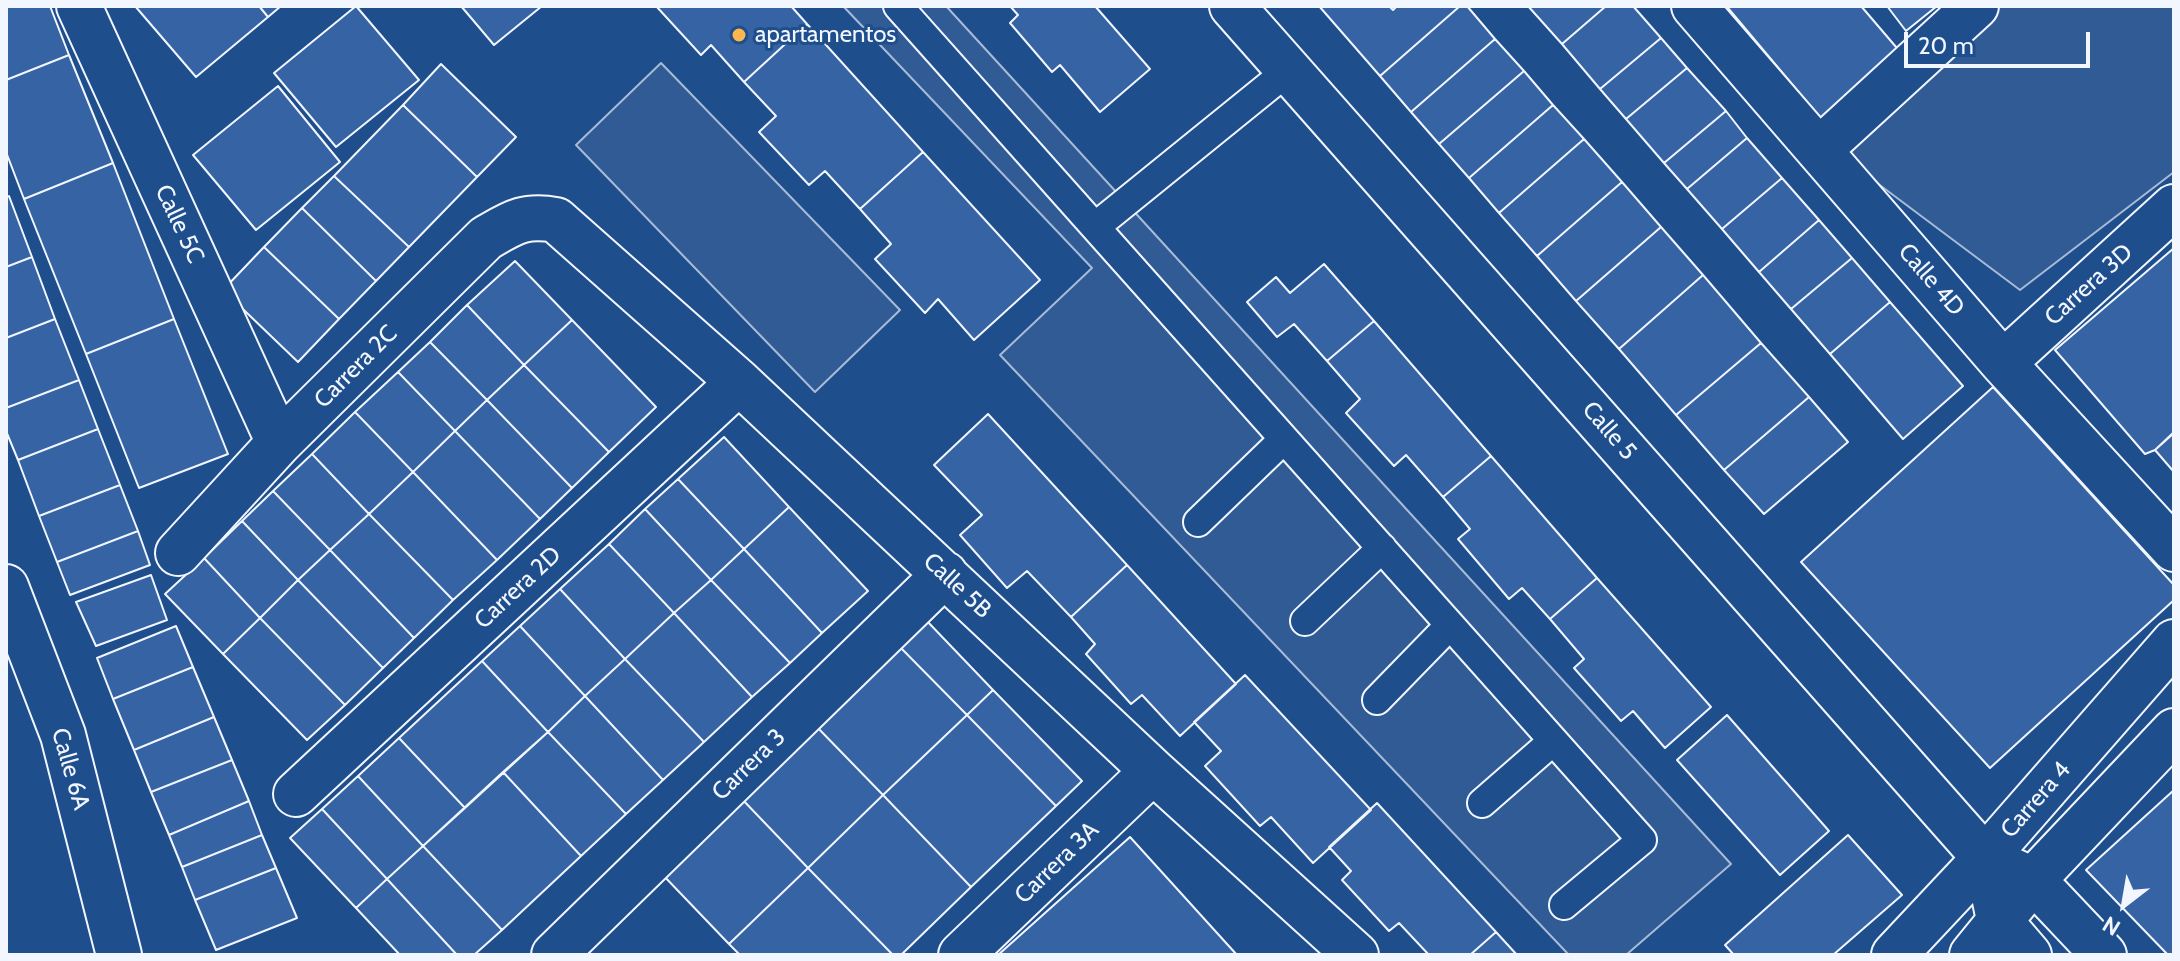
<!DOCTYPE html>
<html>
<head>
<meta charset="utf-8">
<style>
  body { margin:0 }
  #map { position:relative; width:2180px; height:961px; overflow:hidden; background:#1f4e8c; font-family:Cabin,sans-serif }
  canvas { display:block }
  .frame { position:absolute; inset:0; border:8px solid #f2f6ff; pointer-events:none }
  .north { position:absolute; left:2084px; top:865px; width:80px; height:80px; -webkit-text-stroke:6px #1f4e8c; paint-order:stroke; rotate:211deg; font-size:22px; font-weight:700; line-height:32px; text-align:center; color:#f2f6ff }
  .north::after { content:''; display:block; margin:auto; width:28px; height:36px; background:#f2f6ff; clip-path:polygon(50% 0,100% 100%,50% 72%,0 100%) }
  .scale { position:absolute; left:1904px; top:32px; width:186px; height:36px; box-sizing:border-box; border:4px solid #f2f6ff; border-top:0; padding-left:10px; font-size:24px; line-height:28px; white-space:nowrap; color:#f2f6ff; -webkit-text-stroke:6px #1f4e8c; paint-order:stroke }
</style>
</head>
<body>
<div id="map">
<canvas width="2180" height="961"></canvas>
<div class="frame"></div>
<div class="north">N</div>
<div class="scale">20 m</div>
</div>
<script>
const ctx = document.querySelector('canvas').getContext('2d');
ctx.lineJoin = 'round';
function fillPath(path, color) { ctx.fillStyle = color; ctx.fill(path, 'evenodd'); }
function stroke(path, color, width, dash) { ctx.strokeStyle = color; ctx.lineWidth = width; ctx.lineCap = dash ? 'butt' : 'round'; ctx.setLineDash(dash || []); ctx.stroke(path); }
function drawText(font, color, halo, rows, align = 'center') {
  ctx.font = font + ' Cabin,sans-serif'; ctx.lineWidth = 6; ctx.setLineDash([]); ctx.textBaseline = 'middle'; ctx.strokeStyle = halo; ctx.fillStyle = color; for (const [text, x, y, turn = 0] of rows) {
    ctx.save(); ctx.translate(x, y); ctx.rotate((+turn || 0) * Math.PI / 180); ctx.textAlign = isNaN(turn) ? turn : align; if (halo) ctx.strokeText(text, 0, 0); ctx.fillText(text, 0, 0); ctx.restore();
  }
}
const built = new Path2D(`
  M843 6H946L1731 864 1626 955H1569L1000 355 1092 268Z
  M1995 6H2174V172L2020 290 1837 153Z
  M661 63 900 310 815 392 576 145Z`);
const building = new Path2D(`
  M6 6H50L69 55 6 80Z
  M135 6H259L268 17 196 77Z
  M259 6H281L268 17Z
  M356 6 419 80 336 147 274 73Z
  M461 6H542L494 45Z
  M656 6H791L807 24 744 82 711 45 701 55Z
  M1010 6H1095L1150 69 1100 112 1060 65 1052 72 1010 23 1018 15Z
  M1319 6H1389L1393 10 1397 6H1460L1380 76Z
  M1460 6H1467L1495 39 1411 112 1380 76Z
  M1528 6H1606L1562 44Z
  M1606 6H1633L1661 38 1600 89 1562 44Z
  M1730 6H1861L1902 54 1822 120 1728 8Z
  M1887 6H1937L1906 31Z
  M807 24 923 152 860 209 825 171 809 185 759 132 776 116 744 82Z
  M1661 38 1687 68 1626 119 1600 89Z
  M1495 39 1524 71 1439 144 1411 112Z
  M69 55 113 163 24 199 6 152V80Z
  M441 64 516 137 477 177 403 105Z
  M1687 68 1726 111 1664 163 1626 119Z
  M1524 71 1553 105 1469 178 1439 144Z
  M278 86 340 162 256 230 193 155Z
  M403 105 477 177 409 247 334 176Z
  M1553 105 1584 139 1499 213 1469 178Z
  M1726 111 1747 138 1687 189 1664 163Z
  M1747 138 1782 178 1722 229 1687 189Z
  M1584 139 1622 182 1537 256 1499 213Z
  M923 152 1040 280 974 340 938 299 925 313 875 259 891 244 860 209Z
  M113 163 174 319 86 354 24 199Z
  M334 176 409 247 376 281 302 208Z
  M1782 178 1819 220 1759 272 1722 229Z
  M1622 182 1661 227 1576 301 1537 256Z
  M9 196 32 257 6 267V198Z
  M302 208 376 281 339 319 264 247Z
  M1819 220 1852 258 1791 309 1759 272Z
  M1661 227 1703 275 1619 349 1576 301Z
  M264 247 339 319 298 362 223 290Z
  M2174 248V432L2155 450 2145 454 2055 350Z
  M32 257 55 319 6 338V267Z
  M1852 258 1890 302 1830 354 1791 309Z
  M515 261 572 320 524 365 467 305Z
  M1324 264 1374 321 1327 361 1294 324 1277 337 1247 302 1276 277 1290 293Z
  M1703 275 1761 343 1676 415 1619 349Z
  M1890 302 1963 386 1903 439 1830 354Z
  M467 305 524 365 487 400 430 342Z
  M55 319 79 380 6 408V338Z
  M174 319 228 454 139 488 86 354Z
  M572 320 656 407 609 452 524 365Z
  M1374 321 1491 456 1443 497 1406 455 1394 466 1346 413 1360 399 1327 361Z
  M430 342 487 400 455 431 398 372Z
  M1761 343 1809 397 1724 470 1676 415Z
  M524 365 609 452 572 488 487 400Z
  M398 372 455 431 413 472 355 412Z
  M79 380 98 429 18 460 6 431V408Z
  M1993 387 2174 585V600L1990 768 1801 562Z
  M1809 397 1848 442 1764 514 1724 470Z
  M487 400 572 488 540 519 455 431Z
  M355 412 413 472 369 514 312 454Z
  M988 414 1127 565 1071 617 1027 571 1007 588 960 535 982 515 934 465Z
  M98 429 120 485 39 516 18 460Z
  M455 431 540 519 497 560 413 472Z
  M2174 433V472L2155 450Z
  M724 437 789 507 744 549 678 479Z
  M312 454 369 514 330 550 273 491Z
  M1491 456 1597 578 1550 619 1522 588 1509 599 1458 539 1470 529 1443 497Z
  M413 472 497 560 453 600 369 514Z
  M678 479 744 549 711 580 645 509Z
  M120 485 138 531 57 562 39 516Z
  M273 491 330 550 298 580 242 521Z
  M789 507 868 591 822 633 744 549Z
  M645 509 711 580 674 613 609 544Z
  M369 514 453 600 414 638 330 550Z
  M242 521 298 580 260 618 204 558Z
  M138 531 150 565 70 595 57 562Z
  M609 544 674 613 625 659 560 589Z
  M744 549 822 633 790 663 711 580Z
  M330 550 414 638 383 668 298 580Z
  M204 558 260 618 223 654 165 594Z
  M1127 565 1236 684 1180 736 1142 695 1131 704 1086 654 1095 644 1071 617Z
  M151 575 167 620 96 646 76 602Z
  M1597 578 1711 707 1665 748 1633 711 1621 721 1574 668 1584 659 1550 619Z
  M298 580 383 668 345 705 260 618Z
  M711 580 790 663 752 697 674 613Z
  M560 589 625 659 585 696 520 626Z
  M674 613 752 697 704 742 625 659Z
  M260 618 345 705 307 740 223 654Z
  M925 619 993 690 967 715 898 645Z
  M176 626 193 667 113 699 97 658Z
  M520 626 585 696 548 732 482 661Z
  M898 645 967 715 883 795 815 725Z
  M625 659 704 742 663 780 585 696Z
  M482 661 548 732 465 808 399 738Z
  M193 667 214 717 134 750 113 699Z
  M1245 675 1371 810 1313 863 1271 817 1260 826 1205 766 1221 751 1194 722Z
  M993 690 1082 781 1056 806 967 715Z
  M585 696 663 780 626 814 548 732Z
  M967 715 1056 806 971 887 883 795Z
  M1727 715 1829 831 1780 875 1677 760Z
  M214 717 232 760 151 792 134 750Z
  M815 725 883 795 808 868 740 797Z
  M548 732 626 814 581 856 503 772Z
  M399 738 465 808 423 846 358 776Z
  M232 760 249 801 169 835 151 792Z
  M503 772 581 856 502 930 423 846Z
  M358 776 423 846 387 879 322 809Z
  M2174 790V955H2168L2086 870Z
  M883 795 971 887 901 955H893L808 868Z
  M740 797 808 868 729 944 661 873Z
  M249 801 262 835 182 867 169 835Z
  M1377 803 1496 932 1470 955H1429L1399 923 1389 931 1342 880 1351 871 1329 847Z
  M322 809 387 879 356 908 290 838Z
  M262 835 276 868 195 900 182 867Z
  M1848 835 1902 895 1833 955H1734L1725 945Z
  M1130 837 1237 955H998Z
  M423 846 502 930 474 955H457L387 879Z
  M276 868 297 918 216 950 195 900Z
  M808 868 893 955H740L729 944Z
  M387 879 457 955H400L356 908Z
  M1496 932 1517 955H1470Z`);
const service = new Path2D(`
  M898 6 1095 227 1290 69
  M1095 227 1642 840 1564 905
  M1198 522 1284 439
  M1305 621 1382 548
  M1377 700 1450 625
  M1482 803 1553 741`);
const minor = new Path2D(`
  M79 6 279 443
  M1232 6 1985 858 2033 880 2104 955
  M1694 6 2003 363 2174 549
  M1819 150 1976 6
  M2003 363 2174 207
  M178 553 279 443 486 238C512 223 524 214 556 220L739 382 1153 771 1356 955
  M6 587 63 735 119 955
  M296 794 739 382
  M1993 891 1999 920 2029 955
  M554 955 945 574
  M961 955 1153 771
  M1894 955 1985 858 2174 642
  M1972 955 2033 880 2174 731`);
const markers = [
  [739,35,8,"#ffb74d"]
];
const poiNames = [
  ["apartamentos",755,35]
];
const streetNames = [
  ["Calle 5C",179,224,65],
  ["Calle 4D",1931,280,49],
  ["Carrera 3D",2089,285,-42],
  ["Carrera 2C",356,367,-45],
  ["Calle 5",1609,431,49],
  ["Calle 5B",957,586,43],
  ["Carrera 2D",518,588,-43],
  ["Carrera 3",749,765,-44],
  ["Calle 6A",70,769,74],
  ["Carrera 4",2036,800,-49],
  ["Carrera 3A",1057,863,-44]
];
fillPath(built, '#305b95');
stroke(built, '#a8bbd7', 2);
fillPath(building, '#3563a3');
stroke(building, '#f2f6ff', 2);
stroke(service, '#f2f6ff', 32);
stroke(minor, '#f2f6ff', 48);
stroke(service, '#1f4e8c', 28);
stroke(minor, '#1f4e8c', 44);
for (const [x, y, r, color] of markers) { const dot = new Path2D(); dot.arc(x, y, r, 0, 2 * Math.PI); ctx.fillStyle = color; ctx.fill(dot); stroke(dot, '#1f4e8c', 3); }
drawText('24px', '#f2f6ff', '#1f4e8c', poiNames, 'left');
drawText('24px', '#f2f6ff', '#1f4e8c', streetNames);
</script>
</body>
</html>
